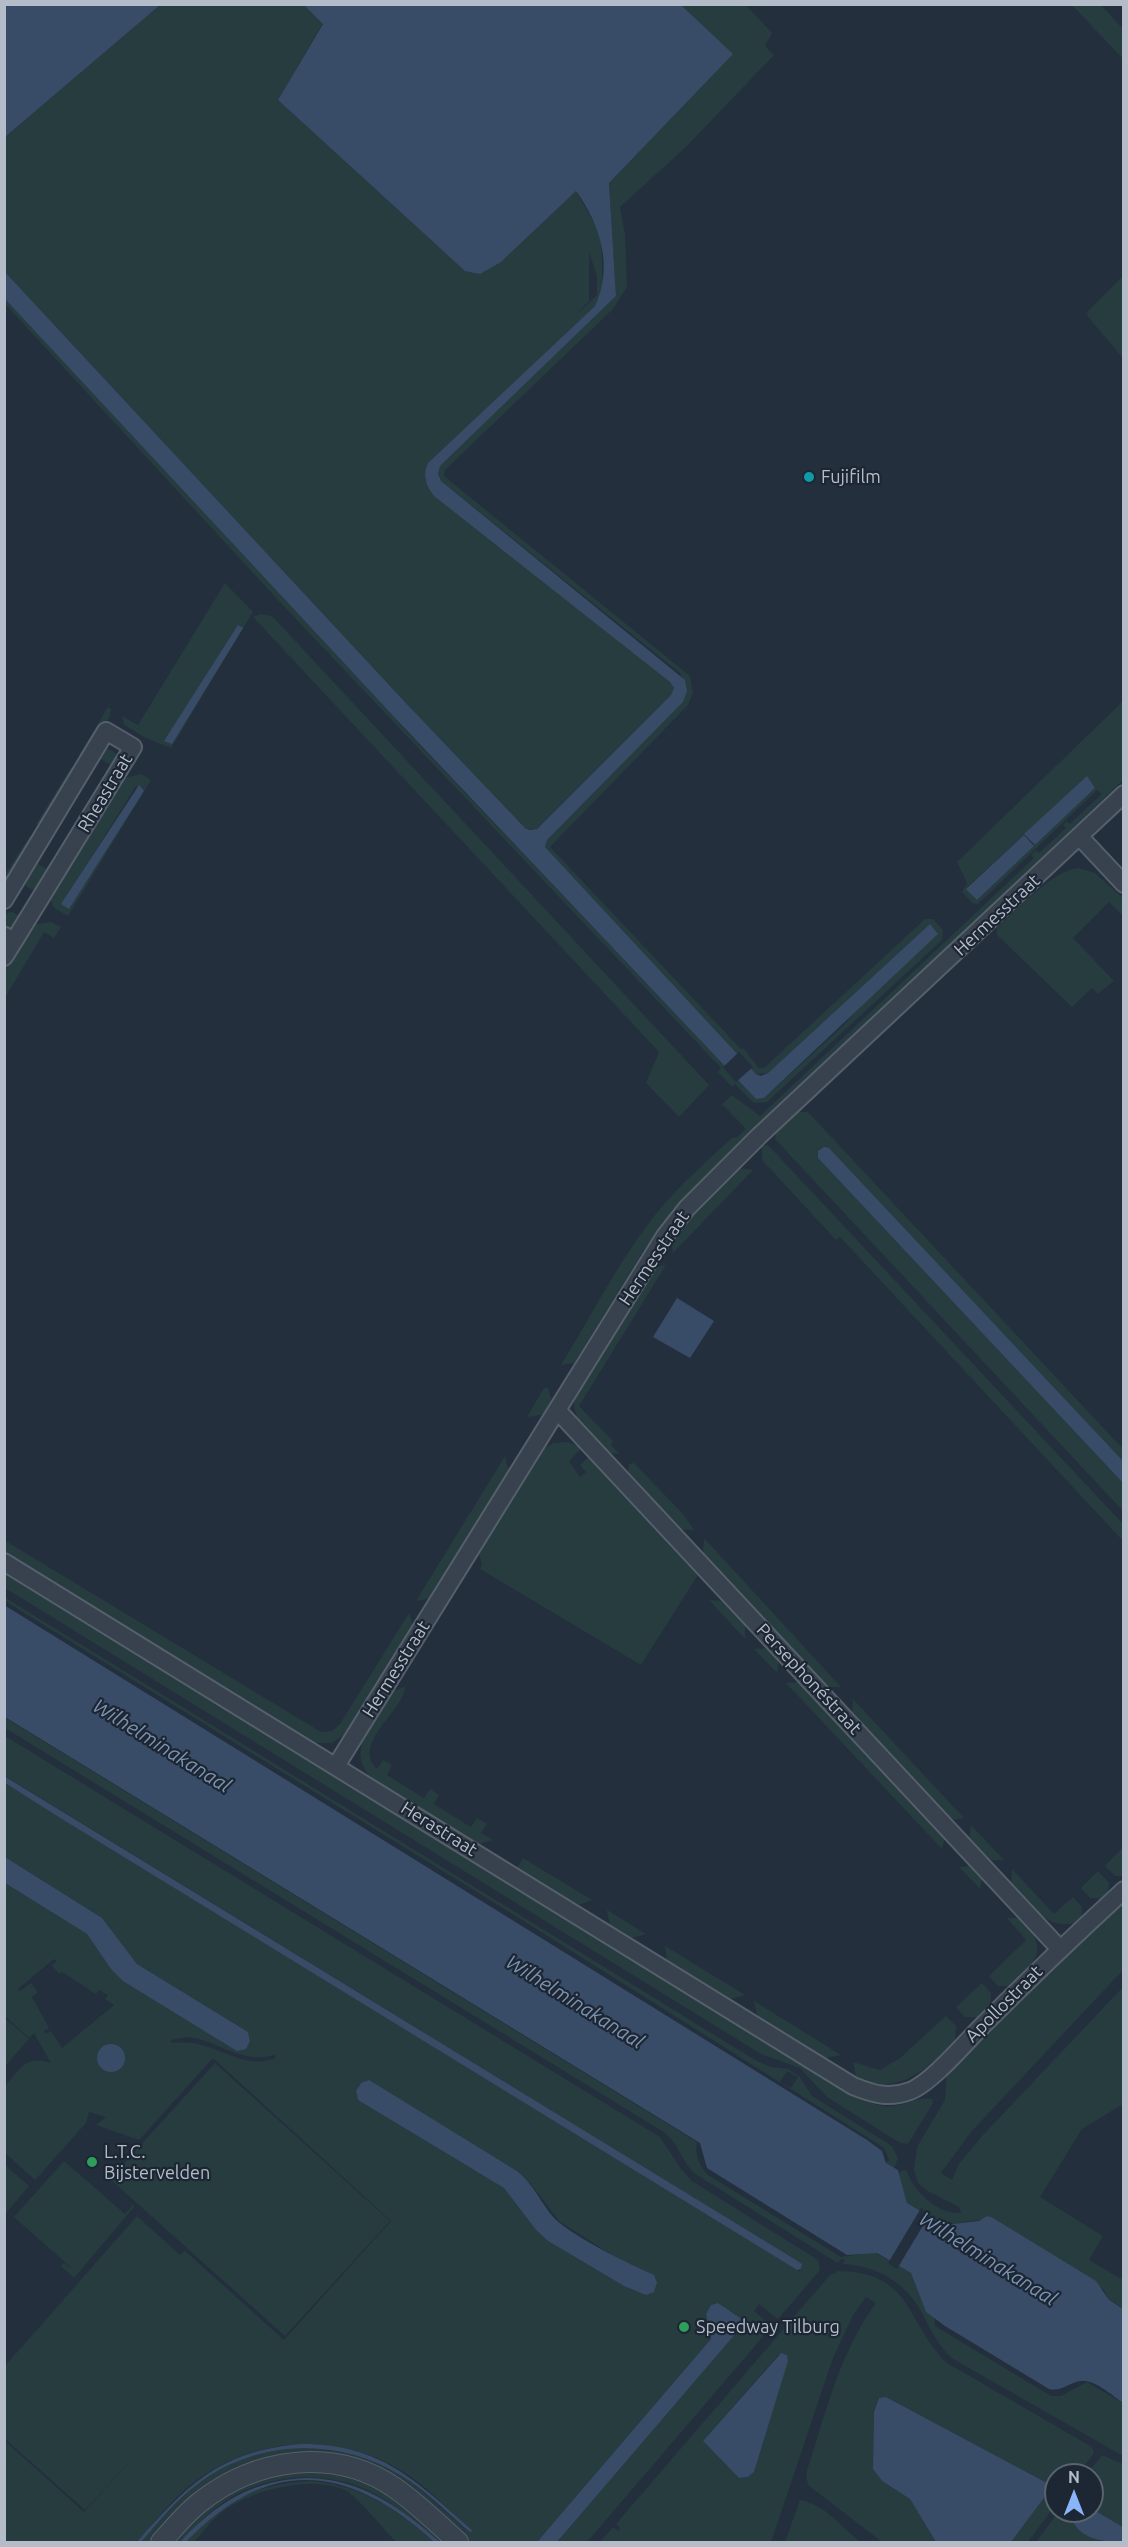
<!DOCTYPE html>
<html>
<head>
<meta charset="utf-8">
<style>
  body { margin:0 }
  #map { position:relative; width:1128px; height:2547px; overflow:hidden; background:#242f3e; font-family:Ubuntu,sans-serif }
  canvas { display:block }
  .frame { position:absolute; inset:0; border:6px solid #b4bcc9; pointer-events:none }
  .north { position:absolute; left:1044px; top:2463px; width:60px; height:60px; box-sizing:border-box; background:#1d2633; border:2px solid #59626f; border-radius:50%; rotate:0deg; font-size:16px; font-weight:700; line-height:24px; text-align:center; color:#b4bcc9 }
  .north::after { content:''; display:block; margin:auto; width:21px; height:27px; background:#8ab4f8; clip-path:polygon(50% 0,100% 100%,50% 72%,0 100%) }
</style>
</head>
<body>
<div id="map">
<canvas width="1128" height="2547"></canvas>
<div class="frame"></div>
<div class="north">N</div>
</div>
<script>
const ctx = document.querySelector('canvas').getContext('2d');
ctx.lineJoin = 'round';
function fillPath(path, color) { ctx.fillStyle = color; ctx.fill(path, 'evenodd'); }
function stroke(path, color, width, dash) { ctx.strokeStyle = color; ctx.lineWidth = width; ctx.lineCap = dash ? 'butt' : 'round'; ctx.setLineDash(dash || []); ctx.stroke(path); }
function drawText(font, color, halo, rows, align = 'center') {
  ctx.font = font + ' Ubuntu,sans-serif'; ctx.lineWidth = 4.5; ctx.setLineDash([]); ctx.textBaseline = 'middle'; ctx.strokeStyle = halo; ctx.fillStyle = color; for (const [text, x, y, turn = 0] of rows) {
    ctx.save(); ctx.translate(x, y); ctx.rotate((+turn || 0) * Math.PI / 180); ctx.textAlign = isNaN(turn) ? turn : align; if (halo) ctx.strokeText(text, 0, 0); ctx.fillText(text, 0, 0); ctx.restore();
  }
}
const green = new Path2D(`
  M160 5H304L323 23 278 100 433 242 501 262 576 191 601 235 603 290 595 306 428 463 425 480 670 682 674 688 671 695 535 830 525 828 404 701 5 272V137ZM589 252 597 276V295L576 315 589 301Z
  M681 5H746L772 33 765 46 774 55 686 147 620 207 625 234 627 287 613 309 445 470 444 476 690 676 693 693 688 705 550 847 741 1049 743 1048 759 1068H764L925 919H933L943 930 942 940 767 1102 754 1103 735 1084 732 1087 718 1072 721 1068 278 600 5 304V299L394 717 397 715 396 720 756 1099 764 1098 843 1026 929 925 768 1073 756 1074 545 847 547 840 683 702 681 674 441 481 438 474 440 466 616 296 609 183 732 54Z
  M1101 5 1123 29V59L1073 6Z
  M1123 276V358L1088 317 1087 312Z
  M225 583 253 612 171 748 146 738 124 725 122 716 138 725Z
  M261 614 272 616 709 1085 679 1117 646 1083 659 1052 253 617Z
  M1123 701V780L682 1201 644 1250 574 1363 561 1365C593 1313 621 1256 660 1209 682 1183 708 1160 733 1137L736 1138 746 1129 722 1104 732 1095 760 1116 1034 858 1031 855 1036 850 1039 853 1066 828 1063 825 1067 821 1070 824 1102 794 1097 790 978 904 972 903 962 892 967 883 957 862ZM1087 777 1095 788 977 900 966 888Z
  M108 707 111 709 110 716 88 752 79 755Z
  M109 749 118 755 116 768 97 757 103 750Z
  M72 766 75 773 44 823 36 824Z
  M141 774 151 780 68 916 53 907 50 896 121 779ZM136 786 144 791 69 909 62 904Z
  M30 836 32 843 5 884 4 876Z
  M33 861 52 872C45 882 40 895 27 887L24 882Z
  M1078 868 1095 873 1123 898 1124 917 1109 902 1073 938 1114 981 1098 994 1092 988 1072 1007 997 935V928C1016 911 1053 870 1078 868Z
  M3 920a8 8 0 1 1 16 0a8 8 0 1 1-16 0Z
  M51 922 61 927 54 938 44 932 5 998V969L31 925Z
  M798 1112H808L1123 1449V1461L829 1148 820 1149 818 1158 1123 1483V1511L775 1139 776 1133Z
  M768 1145 1123 1524V1541L840 1237 836 1240 762 1160V1146Z
  M738 1168 753 1170 673 1253 670 1239 691 1214Z
  M666 1265 579 1406 613 1441 611 1445 620 1454 608 1453C593 1437 572 1422 574 1398L651 1268Z
  M544 1388H548L552 1401 544 1414 529 1417 528 1415Z
  M568 1442 582 1448 569 1461 580 1477 586 1472 580 1465 589 1456 699 1573 641 1665 480 1569 482 1564 478 1551 537 1454 553 1443Z
  M505 1456 509 1471 431 1598 416 1601Z
  M634 1463 683 1514 694 1530 679 1529 628 1475 629 1464Z
  M704 1538 841 1687H827L703 1554Z
  M4 1540 321 1732 332 1731 340 1724 409 1613 413 1626 348 1732 332 1743H316L5 1553Z
  M4 1571 867 2101C899 2115 905 2096 932 2099L933 2103 908 2144 900 2143 827 2097 800 2068 761 2054 5 1588Z
  M4 1597 755 2060 771 2067 788 2069 800 2077 812 2096 892 2146 898 2158 894 2168 886 2163 889 2160 884 2148 867 2137 511 1913 5 1601ZM787 2071 798 2077 791 2088 780 2082Z
  M709 1600 725 1601 745 1623V1639Z
  M769 1648 779 1658 777 1673 754 1649Z
  M801 1682 945 1837 942 1849 786 1683Z
  M405 1687C404 1711 351 1743 377 1769L383 1760 392 1765 387 1775 424 1798 430 1789 439 1795 434 1804 471 1827 477 1818 487 1824 481 1833 493 1840 479 1844 375 1780C341 1754 376 1717 392 1691Z
  M853 1699 963 1817 965 1818 951 1820 852 1714Z
  M4 1717 697 2142C694 2153 700 2167 708 2175L841 2257 874 2252 911 2273 926 2312 934 2317 935 2326 1051 2396H1061L1087 2382 1123 2403V2456L953 2359C938 2346 931 2330 922 2313 906 2282 877 2266 843 2264L845 2260 841 2259 838 2263 836 2262 697 2175C681 2163 679 2142 662 2131L5 1728Z
  M5 1736 660 2137 681 2169 692 2181 818 2260 820 2270 778 2319 759 2304 754 2311 772 2326 587 2542H557L741 2326 711 2305 706 2314 711 2339 537 2542H469L418 2497 279 2456 245 2465 215 2480 185 2504 151 2542H141C159 2522 177 2500 198 2484 257 2439 338 2437 400 2475 426 2491 446 2515 471 2533L472 2530C452 2513 432 2492 410 2476 346 2431 255 2434 193 2483 171 2500 155 2522 137 2542H5V2441L84 2512 142 2448 85 2510 4 2438 5 2366 137 2216 180 2255 185 2251 284 2340 391 2221 213 2058 139 2140 96 2125 106 2117 89 2112 86 2123 35 2180 5 2153V2086C21 2068 26 2055 51 2063L34 2033 29 2038 5 2016V1883L87 1934 111 1969 130 1985 245 2049 250 2040 248 2032 137 1964 102 1918 5 1857V1783L797 2270 800 2271 802 2264 5 1776ZM54 1959 57 1961 52 1965 59 1974 62 1972 96 1994 99 1990 108 1995 105 1999 114 2005 62 2048 51 2031 46 2034 44 2031 49 2028 32 1997 38 1992 31 1983 20 1991 18 1989ZM187 2037C218 2040 242 2065 274 2055L276 2058C237 2072 215 2037 172 2043L171 2040ZM369 2081 517 2171 530 2183 560 2222 657 2283 654 2292 624 2286 548 2241 536 2230 504 2188 358 2100 356 2091 361 2083Z
  M971 1825 1004 1860H989L969 1839Z
  M1123 1847V1876H1115L1105 1866Z
  M523 1858 592 1900 578 1905 517 1868Z
  M973 1866 983 1876 980 1889 959 1867Z
  M1012 1869 1054 1914 1073 1897 1082 1907 1081 1921C1049 1934 1031 1905 1011 1884Z
  M1098 1871 1109 1883 1108 1895 1105 1899 1090 1898 1081 1888Z
  M1123 1902V1970L971 2132 941 2173 952 2180 959 2164 983 2135 1123 1987V2104L1082 2129 1040 2197 1103 2236 1089 2260 1123 2280V2309L1109 2300 1104 2290 979 2220 944 2225 907 2203 899 2173 903 2170 907 2171C913 2191 938 2215 961 2213L959 2207 926 2190 918 2183 914 2170 917 2147 945 2100 947 2070Z
  M607 1911V1910L646 1934 632 1938 610 1925Z
  M1007 1918H1022C1048 1950 1038 1959 1013 1986H998L989 1976 1026 1940Z
  M665 1946 745 1995 730 1999 667 1960Z
  M982 1983 991 1993 990 2008 980 2017H965L956 2007Z
  M754 2001 841 2055 826 2058 757 2015Z
  M946 2016 956 2026 955 2041C927 2068 897 2099 856 2076L853 2062 880 2070 900 2058Z
  M5 2018 29 2039 5 2066Z
  M215 2063 390 2221 285 2336 110 2179Z
  M64 2161 125 2214 132 2206 101 2178 134 2207 74 2278 61 2266 64 2263 75 2271 14 2217Z
  M5 2165 29 2186 5 2214Z
  M839 2271C914 2273 905 2322 947 2363L1092 2447 1094 2453 1077 2475H1056V2504L1028 2542H1011L1049 2490 1047 2483 886 2397 879 2398 874 2412 873 2469 882 2481 910 2499 936 2542H882L808 2485 806 2474C825 2416 839 2353 876 2303L866 2297 853 2315 833 2358 771 2542H600L613 2527 618 2531 620 2528 616 2524 830 2275ZM785 2354 788 2359 754 2472 748 2477 739 2478 703 2441 778 2355Z
  M1102 2455 1123 2464V2527L1092 2509V2475H1086Z
  M294 2472C368 2471 394 2498 447 2542H440C417 2523 394 2502 365 2489 319 2469 261 2475 220 2505 205 2515 193 2529 180 2542H171L202 2510 253 2481Z
  M309 2481C360 2484 397 2510 434 2542H396C386 2532 356 2495 345 2490 310 2475 251 2490 222 2512 212 2520 203 2532 194 2542H186C223 2502 254 2484 309 2481Z
  M800 2500C824 2504 842 2527 860 2542H785Z
  M1059 2511H1078L1075 2526 1103 2542H1036Z`);
const water = new Path2D(`
  M5 4H160V5L5 137Z
  M304 5H681L733 54 609 183 616 296 440 466 438 474 441 481 685 680 687 691 683 702 547 840 545 847 756 1074 761 1076 768 1073 930 924 938 934 764 1098 756 1099 397 720 5 299V272L404 701 525 828 530 830 537 829 671 695 674 688 670 682 434 496C426 485 422 476 428 463L595 306C614 267 600 224 576 191L501 262 480 274 465 271 278 100 323 24Z
  M238 625 243 628 172 744 164 741Z
  M1087 776 1095 788 1035 845 1024 834Z
  M139 785 144 791 69 909 61 904Z
  M1024 835 1034 846 977 900 966 889Z
  M824 1147 829 1148 1123 1461V1483L818 1158V1151Z
  M677 1298 714 1321 690 1358 653 1337Z
  M4 1605 867 2140 882 2151 886 2163 898 2170 907 2203 944 2225 979 2221 987 2216 993 2218 1096 2281 1109 2300 1123 2309V2403C1113 2396 1094 2379 1081 2381 1069 2382 1063 2392 1049 2389L945 2326 926 2312 911 2273 877 2253 847 2255 707 2168 700 2143 5 1717Z
  M4 1776 796 2260 802 2264 801 2269 797 2270 62 1819 5 1783Z
  M5 1857 102 1918 137 1964 248 2032 250 2041 246 2049 237 2051 123 1981 111 1969 87 1934 5 1883Z
  M97 2058a14 14 0 1 1 28 0a14 14 0 1 1-28 0Z
  M369 2080 517 2171C534 2184 541 2204 555 2219 574 2237 629 2264 654 2275L657 2283 654 2292 646 2295 624 2286 548 2241 536 2230 504 2188 358 2100 356 2091 361 2083Z
  M718 2303 740 2318 742 2326 557 2542H537L711 2339 706 2314 711 2305Z
  M781 2353 787 2355 788 2361 754 2472 748 2477 739 2478 703 2441Z
  M886 2397 1047 2483 1049 2491 1011 2542H936L910 2499 882 2481 873 2469 874 2412 879 2398Z
  M300 2444C380 2443 416 2481 472 2530L471 2533C448 2514 426 2490 400 2475 338 2437 257 2439 198 2484 176 2500 159 2522 141 2542H137C187 2485 220 2451 300 2444Z
  M308 2478C362 2479 401 2508 440 2542H434C348 2464 270 2455 186 2542H180C216 2503 254 2479 308 2478Z
  M1092 2509 1123 2527V2542C1107 2543 1080 2539 1073 2521L1078 2511Z`);
const pier = new Path2D(`
  M739 1052 753 1067 736 1082 723 1067Z
  M921 2208 930 2214 897 2269 888 2263Z`);
const minor = new Path2D(`
  M1079 836 1124 884
  M4 900 106 731 133 747 14 941
  M4 957 14 941 5 936
  M557 1410 1060 1949
  M4 1562 853 2086C873 2094 889 2099 910 2091 931 2083 965 2043 981 2027 1028 1980 1075 1935 1124 1890
  M336 1766 665 1236 687 1208 759 1136 1124 794`);
const tertiary = new Path2D(`
  M161 2542C173 2529 185 2514 199 2503 255 2458 334 2446 395 2488 418 2504 438 2524 458 2542`);
const markers = [
  [809,477,6,"#0f9aa8"],
  [92,2162,6,"#2e9e5b"],
  [684,2327,6,"#2e9e5b"]
];
const poiNames = [
  ["Fujifilm",821,477],
  ["L.T.C.",104,2152],
  ["Bijstervelden",104,2173],
  ["Speedway Tilburg",696,2327]
];
const streetNames = [
  ["Rheastraat",105,793,-59],
  ["Hermesstraat",997,915,-43],
  ["Hermesstraat",654,1258,-56],
  ["Hermesstraat",396,1669,-58],
  ["Persephonéstraat",809,1679,47],
  ["Herastraat",439,1829,32],
  ["Apollostraat",1004,2004,-45]
];
const waterNames = [
  ["Wilhelminakanaal",162,1746,32],
  ["Wilhelminakanaal",575,2002,32],
  ["Wilhelminakanaal",988,2259,32]
];
fillPath(green, '#263c3f');
fillPath(water, '#394c67');
fillPath(pier, '#242f3e');
stroke(minor, '#565f6c', 20);
stroke(tertiary, '#565f6c', 22);
stroke(minor, '#38414e', 16);
stroke(tertiary, '#38414e', 20);
for (const [x, y, r, color] of markers) { const dot = new Path2D(); dot.arc(x, y, r, 0, 2 * Math.PI); ctx.fillStyle = color; ctx.fill(dot); stroke(dot, '#1d2633', 2); }
drawText('18px', '#b4bcc9', '#1d2633', poiNames, 'left');
drawText('18px', '#b4bcc9', '#1d2633', streetNames);
drawText('italic 20px', '#7c92b1', '#1d2633', waterNames);
</script>
</body>
</html>
